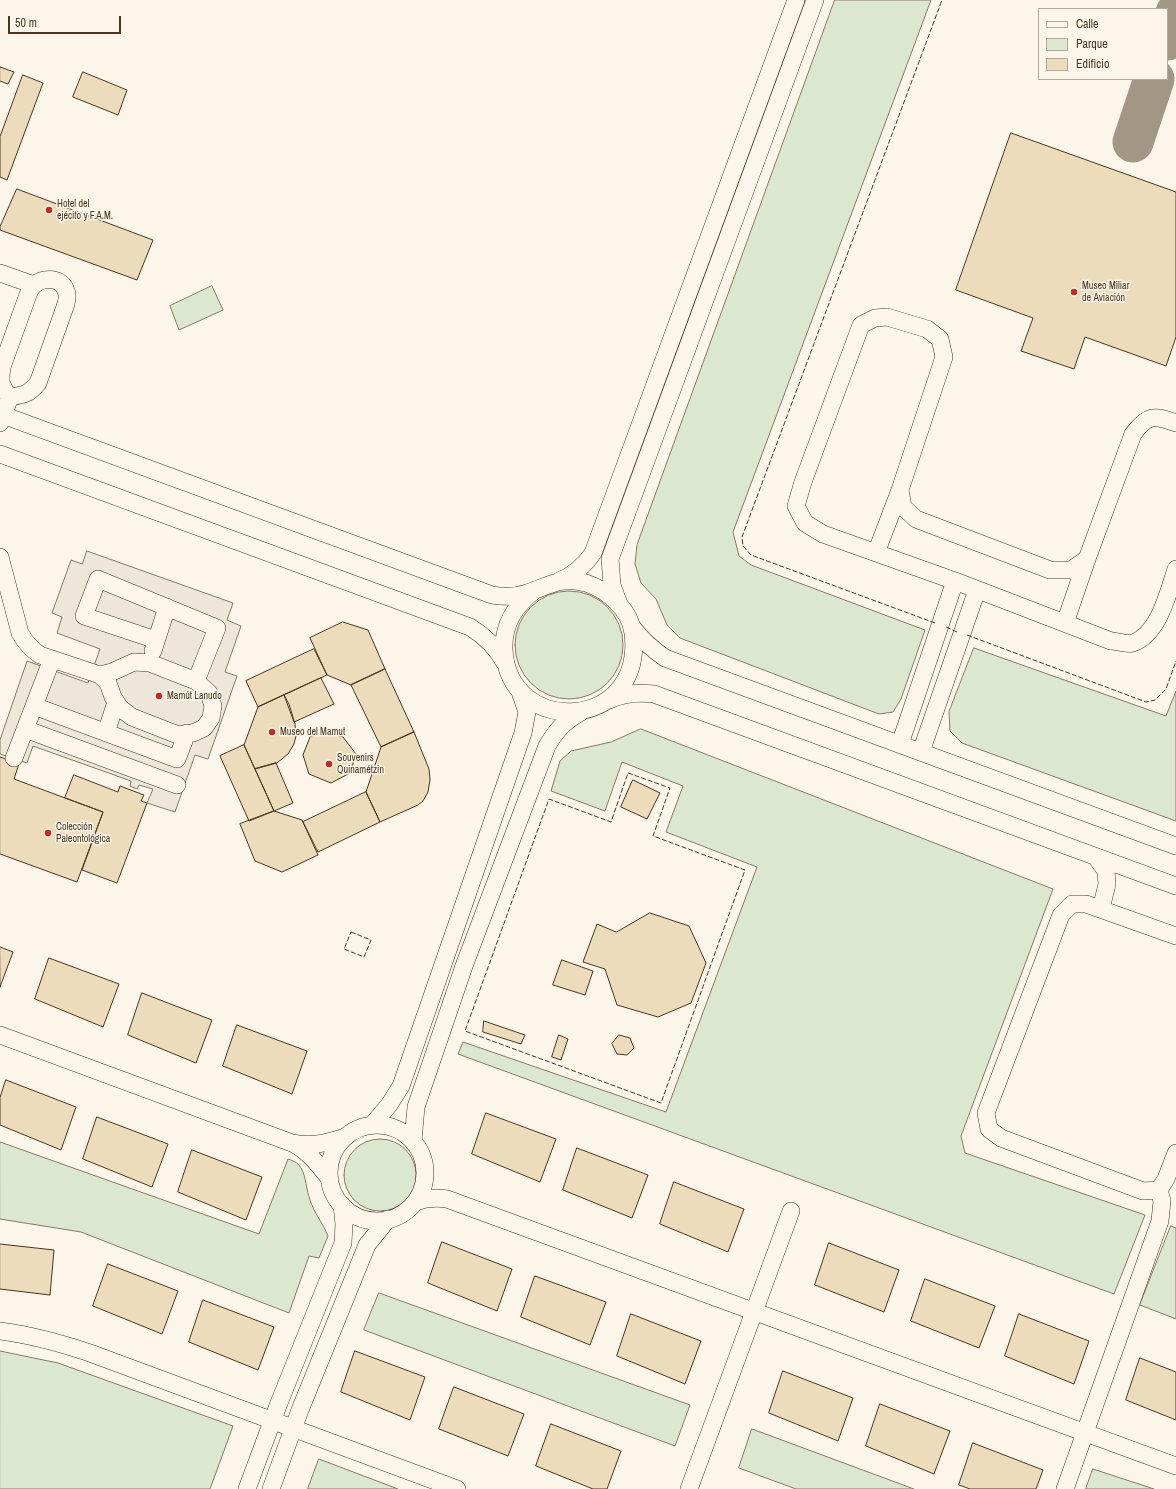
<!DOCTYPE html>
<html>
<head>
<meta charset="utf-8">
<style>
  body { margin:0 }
  #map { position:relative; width:1176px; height:1489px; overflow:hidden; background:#fbf6e9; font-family:"Archivo Narrow",sans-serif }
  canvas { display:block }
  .legend { position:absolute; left:1038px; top:8px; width:130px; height:72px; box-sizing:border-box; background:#fbf6e9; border:1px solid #b4a999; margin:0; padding:5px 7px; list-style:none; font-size:12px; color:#4a3520 }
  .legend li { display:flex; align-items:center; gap:8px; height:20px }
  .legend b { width:20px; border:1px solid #b4a999 }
  .scale { position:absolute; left:8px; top:16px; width:113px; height:18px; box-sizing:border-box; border:2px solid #4a3520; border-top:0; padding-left:5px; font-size:12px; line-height:14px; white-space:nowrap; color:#4a3520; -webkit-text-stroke:3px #fbf6e9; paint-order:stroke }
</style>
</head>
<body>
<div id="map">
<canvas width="1176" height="1489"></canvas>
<ul class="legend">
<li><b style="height:5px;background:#fbf6e9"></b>Calle</li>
<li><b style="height:11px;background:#dce7d0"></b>Parque</li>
<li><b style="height:11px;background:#ecdcbc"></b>Edificio</li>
</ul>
<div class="scale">50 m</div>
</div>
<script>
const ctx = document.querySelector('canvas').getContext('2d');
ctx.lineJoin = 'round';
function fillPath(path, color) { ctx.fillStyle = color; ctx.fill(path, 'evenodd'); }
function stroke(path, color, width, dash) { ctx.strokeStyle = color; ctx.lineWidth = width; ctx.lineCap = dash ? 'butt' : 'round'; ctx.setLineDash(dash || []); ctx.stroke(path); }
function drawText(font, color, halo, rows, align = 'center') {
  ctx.font = font + ' "Archivo Narrow",sans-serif'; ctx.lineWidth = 3; ctx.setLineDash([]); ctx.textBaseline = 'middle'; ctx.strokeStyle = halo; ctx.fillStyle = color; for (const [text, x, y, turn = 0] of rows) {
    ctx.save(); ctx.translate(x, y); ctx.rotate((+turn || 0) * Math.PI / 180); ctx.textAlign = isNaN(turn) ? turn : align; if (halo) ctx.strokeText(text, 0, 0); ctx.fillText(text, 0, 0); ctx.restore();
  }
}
const green = new Path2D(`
  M835 0H931L733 532 739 556 751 565 925 630 901 699 893 712 879 714 680 638 667 625 656 599 641 583 635 564 637 545Z
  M212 286 223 310 179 330 170 306Z
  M515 645a54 54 0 1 1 108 0a54 54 0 1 1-108 0Z
  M974 648 1166 716 1176 691V821L962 743 950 731 949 712Z
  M641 729 1053 889 961 1136 965 1153 1145 1215 1114 1294 458 1054 463 1042 666 1112 757 867 666 832 683 786 622 762 605 811 551 791 560 761 571 751 611 742Z
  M344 1175a36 36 0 1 1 72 0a36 36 0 1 1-72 0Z
  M0 1142 259 1234 288 1159C294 1161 299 1163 302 1170 305 1174 307 1192 310 1200 314 1213 323 1223 328 1236L319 1258 309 1256 289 1313 81 1232 0 1219Z
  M1171 1226 1176 1228V1319L1140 1305Z
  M379 1293 690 1405 675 1446 364 1330Z
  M0 1351 58 1363 233 1426 210 1489H0Z
  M752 1429 914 1489H796L739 1468Z
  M319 1459 398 1489H308Z
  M1093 1469 1154 1489H1086Z`);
const parking = new Path2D(`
  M87 551 233 603 227 620 241 626 225 672 237 676 208 759 195 755 175 812 147 803 153 789 139 785 137 789 130 786 131 781 33 746 27 763 0 754V740L27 661 88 683 100 649 57 633 62 617 52 613 71 560 82 564Z`);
const taxiway = new Path2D(`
  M1167 40 1176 13
  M1133 142 1154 79`);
const building = new Path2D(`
  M0 67 14 72 8 84 0 81Z
  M83 72 127 90 118 115 73 97Z
  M23 75 43 83 7 180 0 177V137Z
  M1011 133 1176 192V337L1166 366 1085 337 1074 369 1021 351 1033 318 956 290Z
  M17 189 153 240 137 280 0 230V227Z
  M343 622 368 630 385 669 351 685 327 675 310 638Z
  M314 649 327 675 258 707 246 681Z
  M385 669 414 732 381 747 351 685Z
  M321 678 334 704 294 722 284 695Z
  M284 695 289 704 295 724 296 736 294 744 288 754 277 763 255 769 244 745 258 707Z
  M325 731 343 737 356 754 350 773 331 783 309 774 303 755 310 737Z
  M414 732 429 769 430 780 428 792 423 801 418 805 380 822 366 792 381 747Z
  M244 745 274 811 249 821 220 756Z
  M0 757 19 764 14 779 103 812 77 882 0 854Z
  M276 763 293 803 274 811 255 769Z
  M74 775 118 792 120 786 144 795 141 801 147 803 117 883 82 870 103 812 65 798Z
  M633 780 660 793 647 819 621 807Z
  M366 792 380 822 318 852 303 822Z
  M274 811 302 820 318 855 282 872 255 861 240 824Z
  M650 913 689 926 706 963 691 1003 658 1017 617 1005 605 969 583 962 597 924 616 932Z
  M0 947 13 952 0 987Z
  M49 958 119 984 103 1027 35 999Z
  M562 960 593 971 585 995 553 985Z
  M142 993 212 1020 196 1063 128 1035Z
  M484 1021 525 1035 521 1044 483 1032Z
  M237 1025 307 1051 292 1094 223 1066Z
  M559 1035 568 1039 561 1060 552 1057Z
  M619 1035 630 1038 634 1048 627 1055 617 1054 612 1044Z
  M6 1080 76 1107 61 1150 0 1125V1098Z
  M486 1113 556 1139 540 1182 472 1154Z
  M97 1117 168 1144 152 1187 83 1159Z
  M577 1148 648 1175 632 1218 563 1190Z
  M192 1150 262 1177 246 1220 178 1192Z
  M674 1182 744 1209 728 1252 660 1224Z
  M442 1242 512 1269 497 1311 428 1283Z
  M829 1243 899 1270 884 1312 815 1285Z
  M0 1244 54 1250 50 1295 0 1289Z
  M108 1264 178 1291 162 1334 93 1306Z
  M535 1276 606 1302 590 1345 521 1317Z
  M925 1279 995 1306 979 1348 911 1321Z
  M203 1300 274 1327 258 1370 189 1342Z
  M631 1314 701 1341 685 1384 617 1356Z
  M1019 1314 1089 1341 1074 1384 1005 1356Z
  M355 1351 425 1377 410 1420 341 1392Z
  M1140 1358 1176 1372V1420L1126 1400Z
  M783 1371 853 1398 838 1441 769 1413Z
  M454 1387 524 1414 508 1456 439 1429Z
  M880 1404 950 1431 934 1474 866 1446Z
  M551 1424 621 1451 607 1489H593L536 1466Z
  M973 1443 1043 1470 1036 1489H970L959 1485Z`);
const minor = new Path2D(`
  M0 273 34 285
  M0 414 492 595C504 597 516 597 527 593 548 586 562 576 586 583 607 590 630 609 633 633 645 732 508 738 504 649 503 623 516 605 535 590
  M0 423 10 397C24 395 29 394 38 383L66 304C67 300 68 294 66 291 62 277 44 277 34 285 32 287 30 290 29 292L2 367C0 381 0 386 10 397
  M0 454 470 627C485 636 496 647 505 663
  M900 490 903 507 916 519 1050 570H1071L1087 559
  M876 553 900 490 944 357 940 339 927 329 887 317 875 318 861 325 803 482 796 506 805 523 823 534 955 581 1111 641C1117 641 1127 645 1133 643 1159 634 1168 593 1176 569
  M0 557 20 633C25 642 31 649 40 655L100 675 108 683 113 697 120 708 132 717 178 735 193 733 204 728 211 718 213 706 209 693 196 681 150 663 134 662 112 672 100 675
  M559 581C574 575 584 566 593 553L796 0
  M619 604 612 585 610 559 815 0
  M1065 623 1087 559 1133 434C1148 414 1154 415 1176 423
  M633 628C642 640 652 649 665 658L1176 846
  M156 640 84 616 98 579 217 628 196 681
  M153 651 167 607
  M609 700C624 693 638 692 654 694L1176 886
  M34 706 177 759 187 733
  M25 729 177 785
  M106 733 116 702
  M900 744 955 581
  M921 752 977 590
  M14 758 52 659
  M1096 857 1106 871 1107 884 1101 909
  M1176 936 1086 904H1072L1061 915 986 1113 989 1129 1001 1138 1143 1191 1159 1190 1166 1179 1176 1153
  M0 1035 292 1143C308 1151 318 1164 329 1178
  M372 1125 389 1105 401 1086 523 733 527 712 519 689
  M329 1173a48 48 0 1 1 96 0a48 48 0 1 1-96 0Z
  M413 1141 416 1107 464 966 547 746C557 729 564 722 581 712
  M293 1143C311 1147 327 1143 345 1137
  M415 1202C426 1198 435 1197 447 1199L1176 1466
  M0 1331C31 1335 60 1343 90 1353L457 1489
  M247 1489 279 1403 343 1243 344 1224 342 1205
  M271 1489 300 1410 367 1245 388 1219
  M689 1489 791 1211
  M1065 1489 1160 1221 1162 1201 1159 1190`);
const fence = new Path2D(`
  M935 623 751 555 743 546 742 537 942 0
  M946 627 957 632
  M967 635 1146 702 1155 700 1166 689 1176 661
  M628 773 670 788 653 836 745 870 661 1103 465 1031 549 799 611 822Z
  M351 932 371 940 364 957 344 949Z`);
const markers = [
  [49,210,4,"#c62828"],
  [1074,292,4,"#c62828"],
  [159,696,4,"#c62828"],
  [272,732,4,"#c62828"],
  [329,764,4,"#c62828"],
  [48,833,4,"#c62828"]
];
const poiNames = [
  ["Hotel del",57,204],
  ["ejécito y F.A.M.",57,216],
  ["Museo Miliar",1082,286],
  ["de Aviación",1082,298],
  ["Mamút Lanudo",167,696],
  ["Museo del Mamut",280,732],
  ["Souvenirs",337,758],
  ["Quinamétzin",337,770],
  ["Colección",56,827],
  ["Paleontológica",56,839]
];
fillPath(green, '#dce7d0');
stroke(green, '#887966', 1);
fillPath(parking, '#ede7d9');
stroke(parking, '#887966', 1);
stroke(taxiway, '#a29684', 41);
fillPath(building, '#ecdcbc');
stroke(building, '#4a3520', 1);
stroke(minor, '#4a3520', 18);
stroke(minor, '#fbf6e9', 17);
stroke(fence, '#4a3520', 1, [5, 2]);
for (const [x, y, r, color] of markers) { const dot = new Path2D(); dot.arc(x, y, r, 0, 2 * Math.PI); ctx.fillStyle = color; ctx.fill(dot); stroke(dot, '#fbf6e9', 1.5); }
drawText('10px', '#4a3520', '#fbf6e9', poiNames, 'left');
</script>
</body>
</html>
